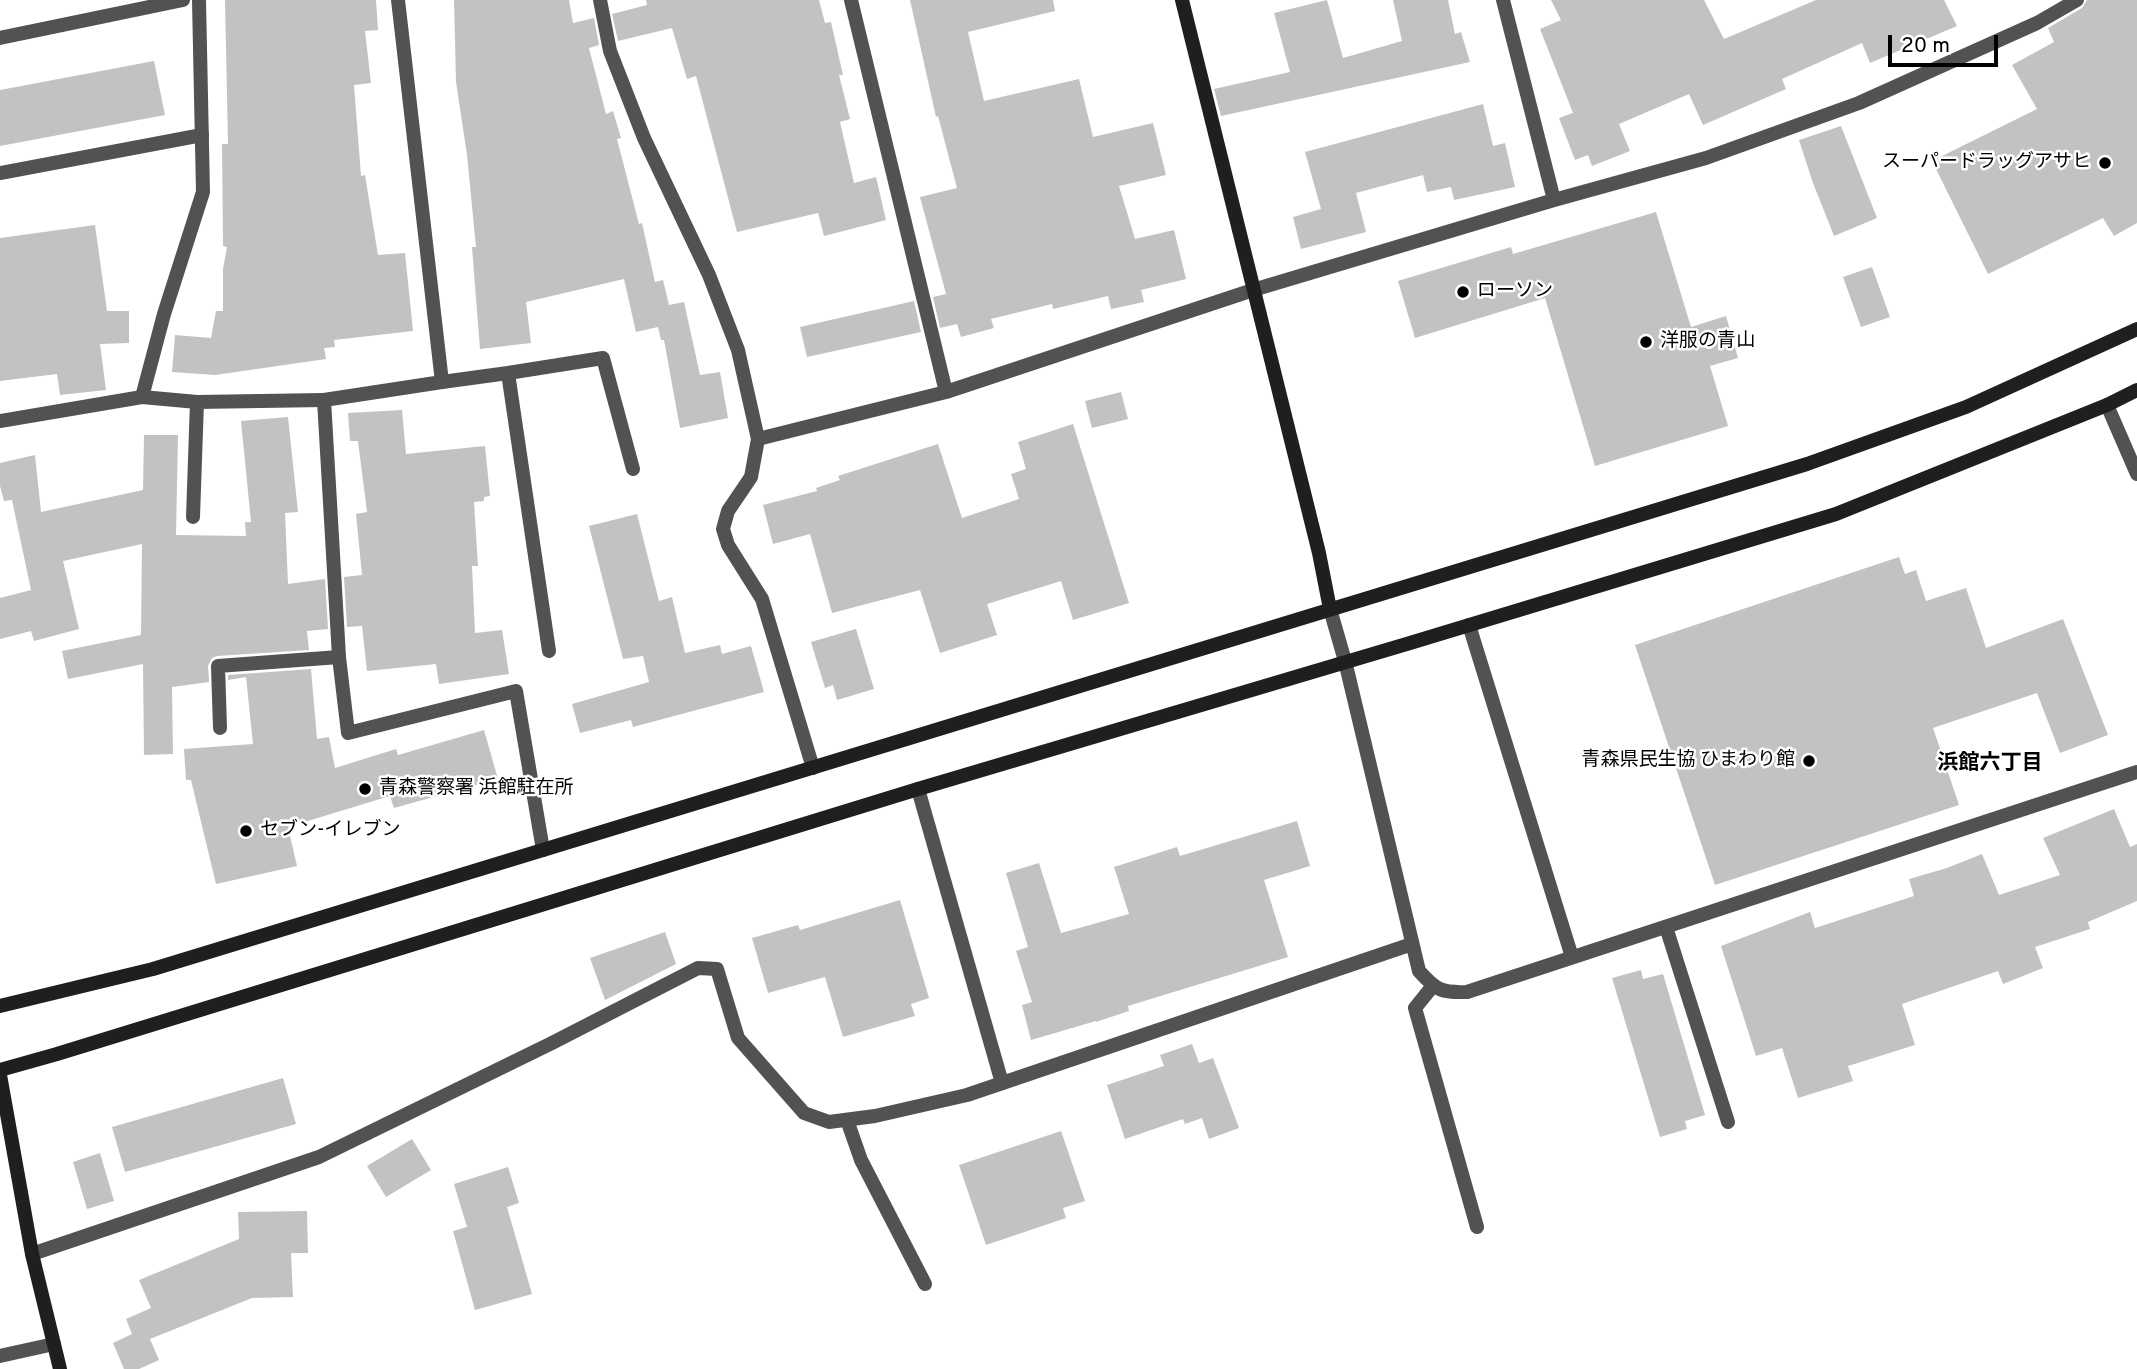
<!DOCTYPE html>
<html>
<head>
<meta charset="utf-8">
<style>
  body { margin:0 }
  #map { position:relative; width:2137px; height:1369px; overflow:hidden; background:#fff; font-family:Overpass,sans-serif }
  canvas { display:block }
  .scale { position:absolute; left:1888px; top:35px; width:110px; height:32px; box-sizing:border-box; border:4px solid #000; border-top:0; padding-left:9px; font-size:21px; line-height:24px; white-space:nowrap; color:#000; -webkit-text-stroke:5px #fff; paint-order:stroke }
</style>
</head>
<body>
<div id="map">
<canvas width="2137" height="1369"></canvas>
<div class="scale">20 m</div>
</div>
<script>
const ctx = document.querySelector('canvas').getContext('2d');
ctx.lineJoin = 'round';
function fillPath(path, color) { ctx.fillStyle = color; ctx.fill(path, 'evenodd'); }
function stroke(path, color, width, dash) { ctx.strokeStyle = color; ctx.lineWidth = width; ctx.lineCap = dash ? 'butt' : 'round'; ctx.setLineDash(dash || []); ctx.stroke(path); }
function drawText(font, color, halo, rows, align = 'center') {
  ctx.font = font + ' Overpass,"Noto Sans JP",sans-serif'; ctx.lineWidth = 5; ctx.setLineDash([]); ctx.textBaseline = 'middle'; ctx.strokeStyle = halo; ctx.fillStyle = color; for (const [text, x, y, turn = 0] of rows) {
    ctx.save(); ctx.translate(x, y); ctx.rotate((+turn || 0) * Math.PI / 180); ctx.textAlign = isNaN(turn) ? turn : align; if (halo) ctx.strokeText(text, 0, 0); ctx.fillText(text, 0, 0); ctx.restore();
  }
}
const building = new Path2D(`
  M225 0H376L378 30 365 31 371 83 354 85 361 176 365 175 378 255 405 253 413 331 334 340 335 347 324 348 326 359 215 375 172 372 175 335 211 338 216 311H223V269L227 247 223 246 222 144H228Z
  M454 0H569L573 23 594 18 599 45 589 48 606 114 613 111 621 138 617 139 639 224 642 223 655 282 663 280 669 305 684 302 700 375 720 372 728 418 680 428 664 340H661L658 327 636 332 624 279 526 302 531 343 480 349 472 247H476L467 155 456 82Z
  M646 0H819L825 23 831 22 843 75H839L850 119 840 122 854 183 876 177 886 220 824 236 818 213 737 232 696 76 687 79 672 28 618 41 612 14 647 5Z
  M910 0H1053L1055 11 968 32 984 101 1079 79 1093 137 1153 123 1166 175 1119 186 1135 239 1174 230 1186 279 1141 290 1144 302 1111 309 1108 296 1053 309 1052 304 991 319 994 328 961 337 957 324 940 328 933 297 946 294 920 197 957 188 938 116 936 117Z
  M1327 0 1343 58 1402 41 1393 0H1448L1455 34 1461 32 1470 62 1221 116 1214 89 1290 72 1274 13Z
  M1551 0H1704L1724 39 1816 0H1944L1957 26 1870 63 1862 43 1782 79 1786 89 1703 125 1689 94 1619 124 1630 151 1592 166 1588 155 1575 160 1559 118 1573 113 1540 29 1561 20Z
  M2087 0H2137V223L2114 236 2103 218 1988 274 1932 161 2037 109 2012 65 2054 42 2048 28 2082 8Z
  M154 61 165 115 0 146V90Z
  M1483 104 1493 146 1505 143 1515 187 1454 200 1451 187 1427 192 1423 175 1356 193 1366 232 1301 249 1293 217 1321 209 1305 152Z
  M1841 126 1877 218 1834 236 1813 183 1799 140Z
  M1656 212 1691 327 1726 316 1738 358 1710 366 1728 426 1595 466 1545 298 1415 338 1398 281 1511 247 1513 254Z
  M95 225 107 311H129V343L100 344 106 390 60 395 57 374 0 381V238Z
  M1872 267 1890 317 1861 327 1843 277Z
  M914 301 921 332 807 357 800 327Z
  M1121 392 1128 419 1092 428 1085 401Z
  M402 410 406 454 485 446 490 496 484 497V501L474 502 478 566H472L475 633 502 630 509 674 439 684 436 664 367 671 362 626 347 627 344 577 362 575 356 514 367 512 358 441H350L348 413Z
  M288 417 298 512 285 513 288 584 325 579 328 629 307 631 309 650 217 656 212 658 208 666 209 682 172 687 173 754 144 755 143 664 68 679 62 651 141 635 142 544 63 561 79 629 34 641 31 631 0 639V598L31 590 12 500 4 501 0 486V463L35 455 41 512 143 490 144 435H178L176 535 246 536 245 522H251L241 421Z
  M1073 424 1129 603 1073 620 1061 581 987 604 997 635 940 653 920 590 832 613 810 534 773 544 763 505 817 491 816 488 840 480 838 476 938 444 962 518 1019 499 1011 474 1026 469 1018 442Z
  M637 514 659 601 672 597 685 653 720 645 722 654 751 646 764 692 633 727 631 720 580 733 572 704 649 682 643 656 623 659 589 526Z
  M1899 557 1905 574 1916 570 1926 601 1966 588 1986 648 2063 619 2108 735 2060 753 2037 693 1933 728 1959 805 1715 885 1635 645Z
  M856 629 874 689 837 700 833 685 825 688 811 642Z
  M311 669 317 739 329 737 335 768 396 749 398 755 484 730 498 779 394 808 390 796 288 827 297 866 216 884 191 780H186L184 749 253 744 246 677 228 680V675Z
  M2114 809 2130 847 2137 844V901L2088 922 2090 929 2035 947 2043 968 2003 984 1998 971 1902 1004 1915 1045 1848 1066 1853 1081 1798 1098 1782 1048 1756 1056 1721 946 1810 912 1815 928 1914 896 1909 879 1947 868 1982 854 1999 895 2060 875 2043 838Z
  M1297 821 1310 866 1264 880 1288 957 1128 1006 1129 1011 1096 1022V1021L1031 1040 1022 1005 1032 1002 1016 951 1028 947 1006 873 1039 863 1061 933 1129 914 1114 867 1177 847 1180 856Z
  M900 900 929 998 911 1004 915 1016 843 1037 825 977 768 993 752 938 798 925 800 930Z
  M665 932 676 964 605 1000 590 958Z
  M1641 970 1643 979 1663 974 1705 1115 1685 1121 1687 1129 1660 1137 1612 978Z
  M1192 1044 1199 1063 1213 1058 1239 1128 1209 1139 1202 1118 1185 1124 1183 1119 1125 1139 1107 1085 1164 1066 1160 1055Z
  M283 1078 296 1124 125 1172 112 1127Z
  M1061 1131 1085 1201 1063 1208 1066 1218 986 1245 959 1165Z
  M412 1139 431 1170 386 1197 367 1166Z
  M100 1153 114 1201 87 1209 73 1162Z
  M508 1167 519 1203 507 1207 532 1294 475 1310 453 1231 467 1227 454 1184Z
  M307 1211 308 1253H291L293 1297 252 1298 150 1339 159 1360 139 1369H124L113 1343 132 1334 126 1319 151 1308 139 1280 239 1239 238 1212Z`);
const lane = new Path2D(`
  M0 38 183 0
  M0 173 202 135
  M508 373 603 358 633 469
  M442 382 508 373 549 651
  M2107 405 2137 474
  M0 421 142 397 197 402 324 400
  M193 517 197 402
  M1469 625 1572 957
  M220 728 218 666 339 657
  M918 789 1002 1083
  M1666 927 1728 1122
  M1432 987 1415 1008 1477 1227
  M847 1120 861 1160 925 1284
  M0 1356 54 1344`);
const street = new Path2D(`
  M398 0 442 382 324 400 339 657 348 733 516 691 543 850
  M600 0 610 51 644 138 709 275 738 350 758 439 751 477 728 511 723 529 728 545 762 599 813 768
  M851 0 946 392
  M1503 0 1554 200
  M142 397 164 314 203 192 199 0
  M758 439 946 392 1253 290 1554 200 1706 158 1859 103 2037 23 2077 0
  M1330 609 1345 661 1419 971C1436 990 1441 993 1467 992L2137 772
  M32 1254 319 1157 552 1043 698 968 717 969 738 1038 804 1113 829 1122 875 1116 967 1095 1412 944`);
const secondary = new Path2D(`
  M1182 0 1319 553 1330 609
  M0 1006 153 969 1807 464 1966 407 2137 329
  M0 1070 57 1054 918 789 1410 643 1836 514 2107 405 2137 390
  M0 1075 32 1254 60 1369`);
const markers = [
  [2105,163,7,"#000"],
  [1463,292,7,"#000"],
  [1646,342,7,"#000"],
  [1809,761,7,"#000"],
  [365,789,7,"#000"],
  [246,831,7,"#000"]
];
const poiNames = [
  ["スーパードラッグアサヒ",2091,163,"right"],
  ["ローソン",1477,292],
  ["洋服の青山",1660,342],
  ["青森県民生協 ひまわり館",1795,761,"right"],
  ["青森警察署 浜館駐在所",379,789],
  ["セブン-イレブン",260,831]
];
const neighbourhoodNames = [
  ["浜館六丁目",1990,765]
];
fillPath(building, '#c2c2c2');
stroke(lane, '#525252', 14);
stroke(street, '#525252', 14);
stroke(secondary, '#1f1f1f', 14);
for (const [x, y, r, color] of markers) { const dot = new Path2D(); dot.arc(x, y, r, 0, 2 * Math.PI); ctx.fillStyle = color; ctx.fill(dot); stroke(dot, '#fff', 2.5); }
drawText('19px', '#000', '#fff', poiNames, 'left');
drawText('bold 21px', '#000', '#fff', neighbourhoodNames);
</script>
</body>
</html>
